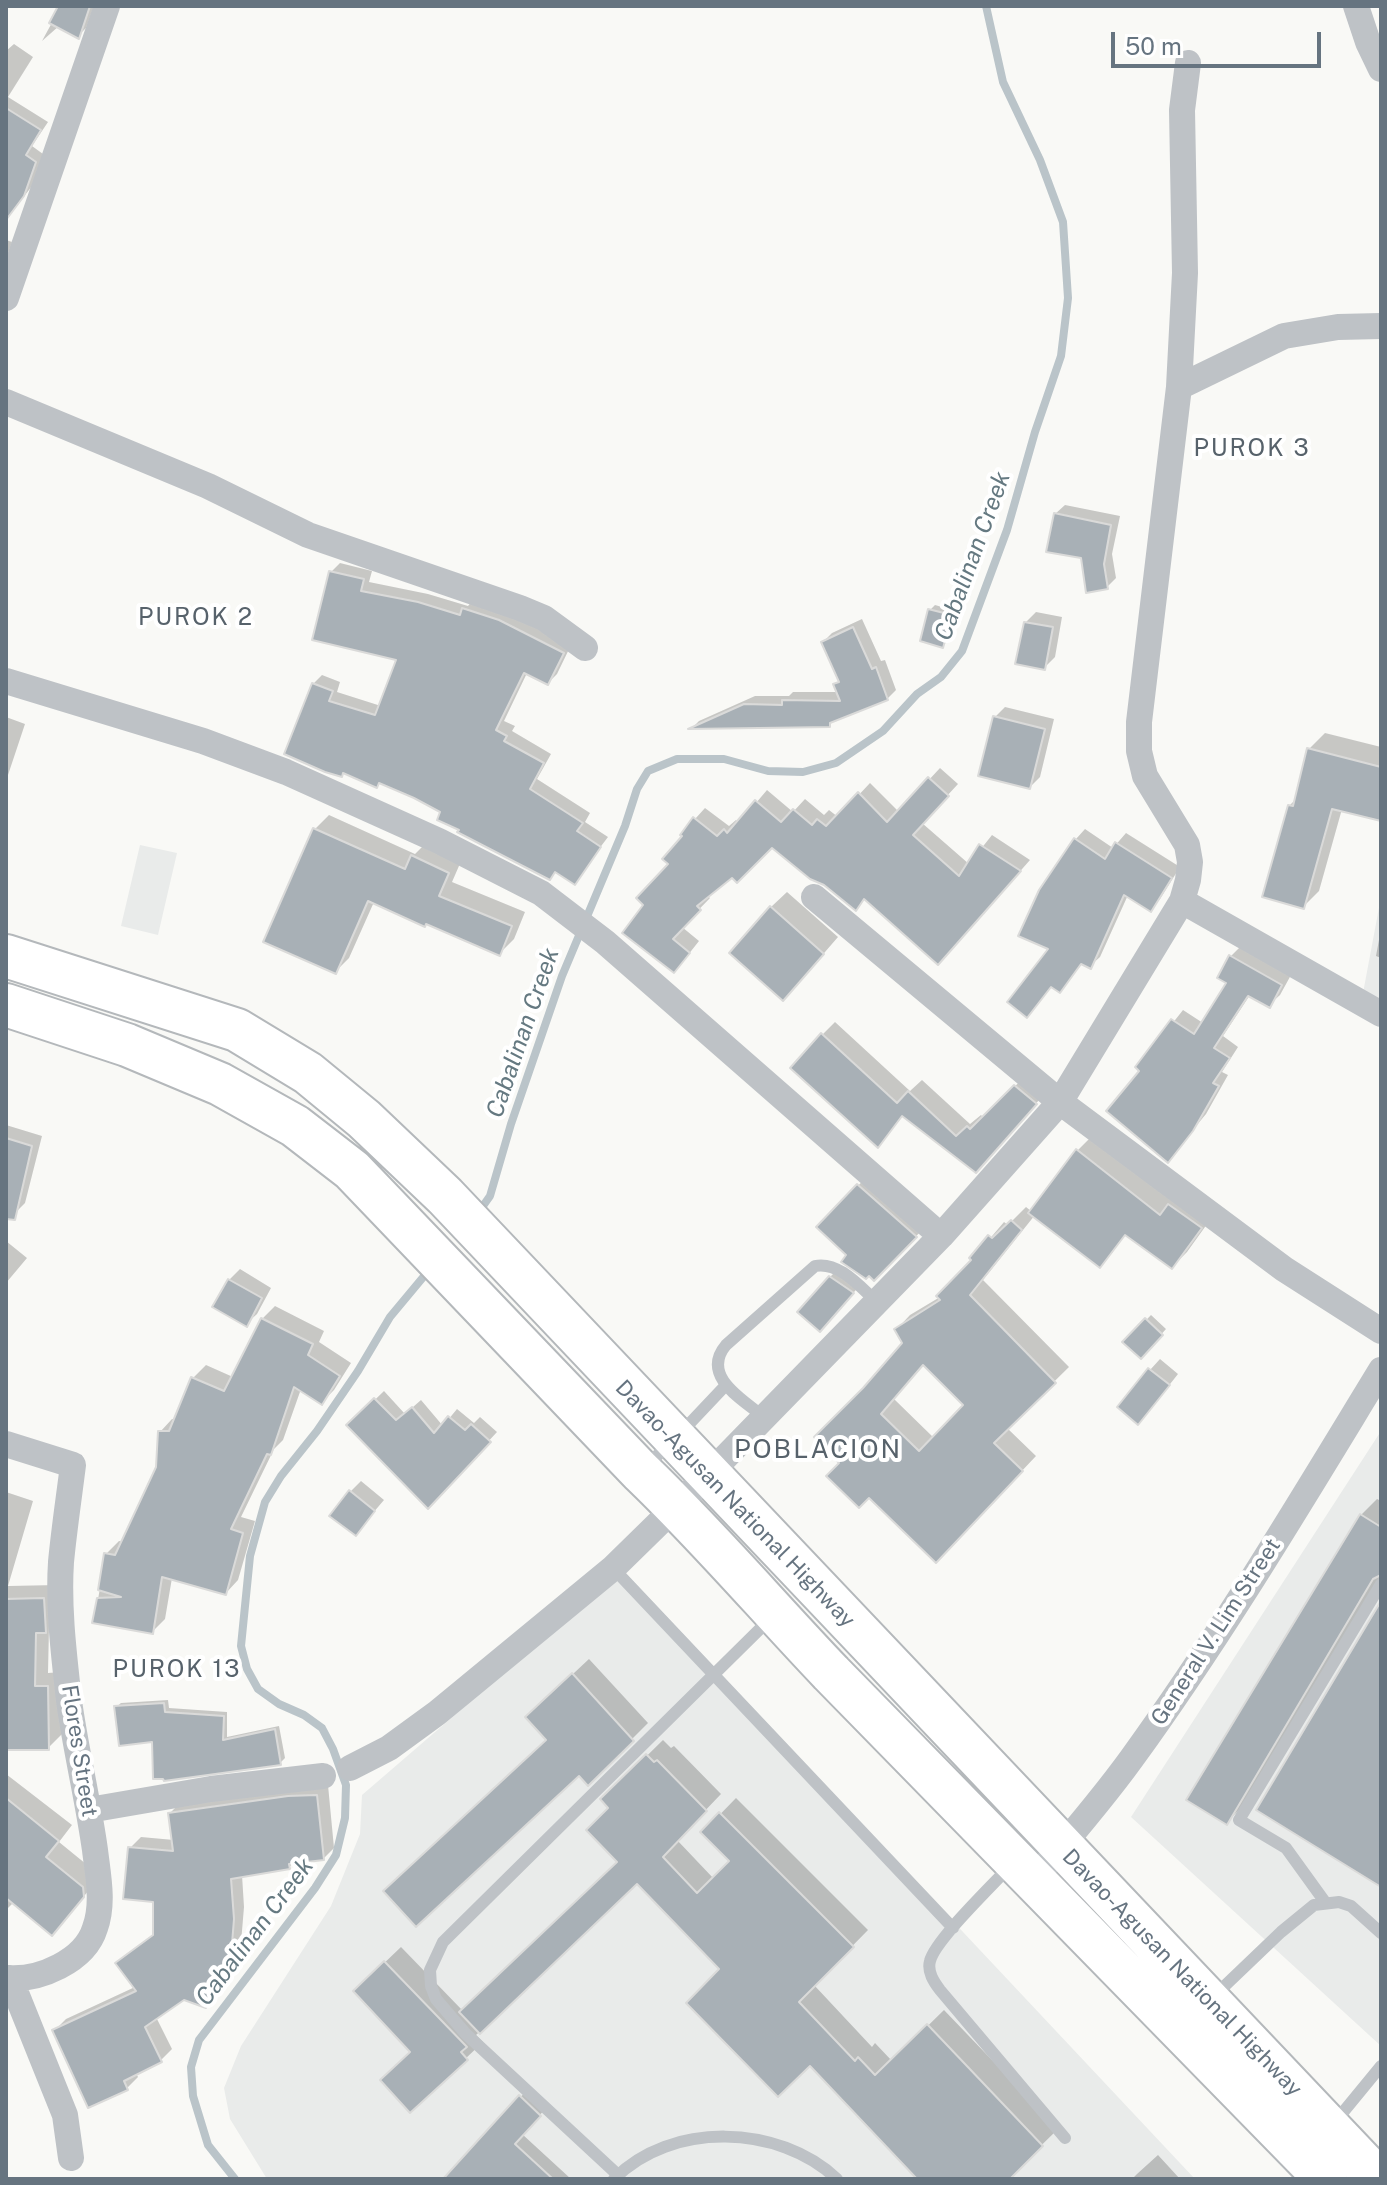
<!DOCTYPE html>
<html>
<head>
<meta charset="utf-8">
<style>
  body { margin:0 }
  #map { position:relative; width:1387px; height:2185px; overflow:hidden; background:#f9f9f6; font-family:"Public Sans",sans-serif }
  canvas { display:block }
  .frame { position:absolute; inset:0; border:8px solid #667480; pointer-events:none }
  .scale { position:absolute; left:1111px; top:32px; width:210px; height:36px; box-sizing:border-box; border:4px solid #667480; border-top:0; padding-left:10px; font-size:24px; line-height:28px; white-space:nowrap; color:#667480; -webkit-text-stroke:6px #fff; paint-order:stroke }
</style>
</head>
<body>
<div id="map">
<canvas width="1387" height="2185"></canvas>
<div class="frame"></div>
<div class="scale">50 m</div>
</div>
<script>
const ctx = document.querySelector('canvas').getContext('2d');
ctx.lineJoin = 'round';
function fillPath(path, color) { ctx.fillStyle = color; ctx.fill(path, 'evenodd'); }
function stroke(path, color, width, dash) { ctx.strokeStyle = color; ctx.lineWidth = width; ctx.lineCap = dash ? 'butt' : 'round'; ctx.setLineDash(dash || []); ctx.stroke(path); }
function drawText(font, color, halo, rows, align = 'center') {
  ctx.font = font + ' "Public Sans",sans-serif'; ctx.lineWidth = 8; ctx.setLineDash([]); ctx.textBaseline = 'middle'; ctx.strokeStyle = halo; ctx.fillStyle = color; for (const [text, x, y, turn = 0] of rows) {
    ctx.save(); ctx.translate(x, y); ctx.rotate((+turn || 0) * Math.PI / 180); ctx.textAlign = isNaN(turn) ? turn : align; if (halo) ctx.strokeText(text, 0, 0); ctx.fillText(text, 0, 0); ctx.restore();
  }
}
const built = new Path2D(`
  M140 845 177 853 158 935 121 926Z
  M1381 897V1003L1363 993Z
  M1381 1431V2046L1131 1817Z
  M623 1570 1195 2179H267L230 2119 224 2088 241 2046 331 1906 360 1834 362 1795Z`);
const shadow = new Path2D(`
  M61 6H94L86 28 78 36 59 26 42 41Z
  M14 44 33 57 8 97 48 122 32 146 43 154 32 186 6 220V51Z
  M6 240 12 242 6 260Z
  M1065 505 1120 516 1112 554 1116 578 1107 587 1082 557 1055 514Z
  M340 563 372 571 369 582 428 594 468 606 473 600 572 643 557 674 548 683 527 673 504 721 515 726 512 731 551 754 537 779 590 813 585 822 608 837 574 882 557 871 550 878 415 796 313 684 322 675 340 682 337 692 381 706 399 659 331 572Z
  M935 605 956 611 948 641 943 645 930 610Z
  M1036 612 1062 617 1055 657 1044 668 1026 622Z
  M862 619 881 661 885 660 896 690 887 699 836 719 829 725 693 727 699 721 755 696H789L793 692H839L836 685 840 680 823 642 832 633Z
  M1005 707 1054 719 1040 777 1030 787 995 717Z
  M6 717 25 724 6 781Z
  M1325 733 1381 747V819L1342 809 1319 891 1303 907 1289 806 1297 798 1309 749Z
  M940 768 958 784 922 823 969 864 992 835 1030 860 949 952 866 898 856 908 772 846 707 895 710 898 682 927 699 941 684 960 646 905 695 819 705 808 729 826 736 820 739 823 767 790 793 812 805 799 824 815 829 810 838 817 870 783 899 812Z
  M329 815 415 854 427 842 462 859 452 882 525 912 514 939 500 953 374 902 349 958 335 972 315 829Z
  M1085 829 1113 848 1126 833 1180 867 1160 899 1151 909 1128 895 1100 957 1090 966 1083 963 1059 991 1040 891 1076 839Z
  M787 892 838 937 799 982 771 907Z
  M1381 929V958L1376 956Z
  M1241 946 1291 975 1280 995 1269 1005 1250 995 1223 1036 1238 1047 1222 1072 1228 1075 1206 1114 1168 1160 1142 1071 1138 1067 1183 1010 1203 1023 1229 982 1219 977 1231 956Z
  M835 1022 910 1091 922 1080 970 1124 981 1115 984 1118 1028 1073 1048 1090 988 1157 904 1115 877 1145 822 1035Z
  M6 1125 42 1136 25 1203 15 1213 6 1206Z
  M1092 1136 1215 1213 1187 1252 1172 1267 1129 1226 1109 1252H1113L1100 1265 1035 1215 983 1280 1069 1367 1007 1428 1036 1456 951 1546 842 1463 867 1388 904 1343 896 1330 910 1315 940 1297 1004 1222 1008 1225 1026 1207 1031 1211 1077 1151ZM925 1363 965 1405 934 1438 894 1399Z
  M874 1169 932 1220 874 1279 819 1227Z
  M6 1241 27 1258 6 1283Z
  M840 1267 863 1282 830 1319V1277Z
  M240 1269 271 1288 257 1314 246 1324 229 1280Z
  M275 1306 324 1331 319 1342 351 1363 334 1390 322 1402 301 1389 283 1440 274 1449 241 1517 255 1521 238 1580 226 1593 172 1578 165 1619 152 1632 94 1622 106 1554 119 1541 124 1542 158 1468 160 1432 172 1419H176L193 1378 206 1365 233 1377 262 1319Z
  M1151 1315 1166 1329 1141 1357 1125 1342Z
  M1160 1359 1178 1374 1148 1412 1150 1370Z
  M384 1391 405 1414 421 1400 443 1426 457 1409 474 1423 480 1417 497 1432 436 1498 349 1425Z
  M361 1481 384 1500 355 1534 351 1491Z
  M6 1492 33 1501 8 1586 58 1585 49 1627 48 1673 61 1672 62 1734 48 1748H6Z
  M1377 1499 1381 1501V1575L1242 1807 1226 1823 1361 1515Z
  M589 1659 648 1723 588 1783 548 1740 543 1702Z
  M168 1700 169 1708 227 1712V1737L279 1726 285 1758 280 1763 154 1740 116 1707 121 1703Z
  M663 1740 671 1748 674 1746 721 1794 677 1840 714 1879 732 1861 703 1832 736 1798 868 1930 814 1985 872 2047 875 2043 892 2061 944 2010 1058 2129 1007 2179H920L637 1881 476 2035 483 2042 410 2111 412 2051 355 1991 401 1947 463 2011 620 1862 611 1808 603 1799Z
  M6 1774 72 1825 59 1842 97 1873V1881L52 1933 14 1902 6 1910Z
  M328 1785 334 1848 323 1859 295 1862 289 1867 242 1875 244 1907 240 1955 227 1965 217 1995 206 2006 184 1997 156 2017 172 2049 161 2060 136 2073 138 2077 127 2088 55 2030 66 2019 135 1987 118 1963 155 1933V1900L130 1848 141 1837 174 1840 170 1813 181 1802Z
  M529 2088 548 2106 522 2134 571 2179H445Z
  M1158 2155 1180 2179H1132L1137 2174Z`);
const stream = new Path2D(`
  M478 1213 490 1196 511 1124 562 976 625 826 637 789 648 771 677 759H724L768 771 803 772 836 763 883 731 917 694 941 677 962 651 1007 530 1035 432 1061 356 1068 298 1063 222 1040 160 1003 82 986 6
  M235 2179 208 2145 193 2096 191 2067 199 2040 315 1888 336 1855 345 1818 346 1785 333 1749 322 1728 304 1715 279 1704 258 1689 247 1669 241 1646 250 1556 265 1502 281 1476 317 1431 358 1371 390 1317 430 1269`);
const building = new Path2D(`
  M58 6H90L79 39 49 23Z
  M6 108 41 130 26 155 36 162 24 196 6 220Z
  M1054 513 1111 525 1104 564 1108 589 1086 593 1081 558 1046 552Z
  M329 571 364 579 361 591 418 602 460 615 462 608 499 620 564 653 548 685 524 673 496 730 507 736 504 741 544 763 530 789 583 823 577 831 601 847 575 885 555 872 550 880 457 832 459 830 437 820 440 812 414 798 379 783 377 788 343 773 342 777 325 772 284 754 312 683 333 691 329 701 375 715 396 660 312 640Z
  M928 609 952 615 943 648 920 641Z
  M1024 622 1053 627 1045 670 1015 664Z
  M853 627 872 669 876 667 888 700 830 723V727L688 729 744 704 782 705V700L840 701 833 684 839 682 821 642Z
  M993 716 1045 729 1030 789 978 776Z
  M1307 748 1381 767V821L1332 809 1304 909 1262 897 1288 805 1293 806Z
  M928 777 949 796 913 835 959 876 979 844 1021 871 938 965 864 899 856 911 824 885 810 879 772 848 737 883 732 878 697 906 701 910 673 939 690 953 674 973 622 933 643 905 636 898 668 864 662 859 682 836 680 835 693 817 717 836 724 829 727 833 755 800 781 822 793 809 812 825 817 819 826 826 858 792 887 822Z
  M313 828 405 869 411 855 449 873 439 896 512 926 500 956 426 924 425 927 368 901 336 974 263 942Z
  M1074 838 1105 859 1115 842 1172 878 1151 912 1124 895 1091 969 1081 964 1060 993 1051 987 1027 1018 1007 1002 1048 949 1018 936 1039 890Z
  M770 906 824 954 783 1001 729 953Z
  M1229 955 1282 985 1270 1008 1248 996 1214 1048 1230 1058 1213 1083 1219 1086 1193 1131 1168 1163 1106 1111 1139 1071 1135 1067 1171 1019 1194 1034 1226 983 1217 978Z
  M821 1033 897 1103 908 1091 956 1136 967 1126 970 1129 1014 1085 1037 1104 976 1173 902 1116 878 1148 790 1068Z
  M6 1138 32 1146 15 1220 6 1219Z
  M1076 1149 1160 1215 1168 1204 1202 1228 1172 1269 1125 1235 1100 1268 1028 1213Z
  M857 1184 917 1237 874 1281 869 1276 866 1279 841 1262 846 1255 816 1227Z
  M1011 1220 1022 1230 970 1295 1056 1383 994 1443 1023 1471 936 1563 869 1498 859 1508 826 1476 839 1463 814 1437 863 1388 902 1343 894 1329 940 1300 936 1296 971 1260 969 1258 988 1235 992 1238ZM923 1365 963 1405 919 1451 881 1414Z
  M829 1276 854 1293 820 1332 797 1312Z
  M228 1279 262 1298 247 1327 212 1307Z
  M261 1318 313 1344 308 1355 340 1376 322 1405 294 1387 271 1455 267 1454 231 1529 243 1533 226 1595 162 1577 153 1634 92 1623 97 1598 121 1597 98 1590 104 1553 115 1555 156 1467 158 1431H169L191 1377 224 1391Z
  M1145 1318 1163 1335 1141 1359 1122 1342Z
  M1148 1368 1170 1385 1138 1425 1117 1407Z
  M374 1398 396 1420 412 1407 434 1433 448 1416 465 1430 471 1424 491 1442 428 1509 346 1425Z
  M349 1490 375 1511 356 1536 329 1516Z
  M1360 1514 1381 1527V1575L1373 1579 1227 1825 1186 1800Z
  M44 1598 46 1633H36L35 1686H48L49 1750H6V1599Z
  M1381 1601V1887L1256 1810Z
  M572 1673 634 1741 588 1786 579 1776 416 1927 383 1891 546 1740 525 1717Z
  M164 1703 165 1712 224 1716 223 1740 275 1729 281 1765 164 1781 163 1779H153L152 1742 119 1746 114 1706Z
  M646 1754 654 1762 657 1760 707 1811 663 1857 697 1893 729 1861 700 1832 719 1812 854 1947 799 2002 855 2061 858 2057 875 2075 927 2024 1043 2146 1010 2179H917L810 2066 778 2097 686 2003 719 1969 637 1884 480 2034 459 2012 617 1862 586 1830 608 1808 600 1799Z
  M317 1795 324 1860 289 1864 290 1869 231 1879 234 1919 230 1968 221 1967 206 2008 184 2000 145 2027 162 2062 124 2081 128 2090 88 2108 52 2030 136 1991 115 1963 153 1935V1902L123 1899 128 1847 173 1851 168 1813 288 1796Z
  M6 1798 59 1841 46 1857 83 1887 84 1897 52 1936 6 1898Z
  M384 1961 467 2047 461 2052 468 2060 410 2113 380 2080 410 2052 353 1991Z
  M519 2095 541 2116 515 2144 553 2179H443Z`);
const service = new Path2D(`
  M764 1417C743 1400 700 1376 726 1345L815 1266C839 1261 860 1287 877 1302
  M646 1466 674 1440 725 1386
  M613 1568 953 1928
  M1010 1866C993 1885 935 1940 930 1961 927 1972 934 1982 940 1990L1065 2138
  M1325 1902 1286 1848 1239 1820 1381 1584
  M1212 1998 1281 1932 1314 1905 1339 1902 1351 1906 1381 1933
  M1335 2122 1381 2066
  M618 2175 466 2034 436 1999 431 1986 430 1970 443 1942 772 1617
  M614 2179C671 2121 779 2124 837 2179`);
const minor = new Path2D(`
  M1356 6 1368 42 1381 69
  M6 298 107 6
  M1179 387 1284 336 1338 327 1381 326
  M6 402 208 486 308 535 520 608 544 618 585 648
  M6 681 203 741 286 772 439 841 541 893 605 942 941 1236
  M814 897 1060 1102 1284 1269 1381 1331
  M1182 901 1381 1014
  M6 1444 73 1465C69 1497 64 1530 61 1562 58 1608 64 1655 69 1701 76 1751 88 1800 95 1850 98 1876 104 1903 95 1928 85 1961 39 1981 6 1978
  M350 1768 389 1748 437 1713 613 1568 708 1475 941 1236 1060 1102 1182 901 1188 880 1190 862 1187 845 1145 776 1139 751V722L1179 387 1185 273 1182 110 1188 63
  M89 1810 211 1789 323 1776
  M1033 1880C1067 1840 1101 1801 1132 1758 1222 1634 1301 1501 1381 1370
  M10 1978 65 2115 71 2158`);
const trunk = new Path2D(`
  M6 956 237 1030 308 1073 364 1119 445 1196 1378 2179
  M6 1005 127 1045 220 1084 295 1126 352 1170 640 1471C707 1535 767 1606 831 1673 996 1842 1161 2011 1326 2179`);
const streetNames = [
  ["Davao-Agusan National Highway",735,1504,46],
  ["General V. Lim Street",1216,1632,-57],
  ["Flores Street",79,1751,81],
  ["Davao-Agusan National Highway",1182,1973,46]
];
const neighbourhoodNames = [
  ["PUROK 3",1252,449],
  ["PUROK 2",196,618],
  ["PUROK 13",177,1670]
];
const waterNames = [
  ["Cabalinan Creek",973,556,-70],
  ["Cabalinan Creek",523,1033,-71],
  ["Cabalinan Creek",255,1932,-53]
];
const quarterNames = [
  ["POBLACION",818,1450]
];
fillPath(built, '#e9ebea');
fillPath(shadow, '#0003');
stroke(stream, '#bac4c9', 8);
fillPath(building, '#a8b0b6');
stroke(building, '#dadad9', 2);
stroke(trunk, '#b4b8bb', 46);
stroke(service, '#bec2c6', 12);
stroke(minor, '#bec2c6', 26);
stroke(trunk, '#fff', 42);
drawText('22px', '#667480', '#fff', streetNames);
ctx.letterSpacing = '2px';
drawText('24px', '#57626b', '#fff', neighbourhoodNames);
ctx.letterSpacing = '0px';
drawText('italic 24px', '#657981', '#fff', waterNames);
ctx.letterSpacing = '2px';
drawText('26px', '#57626b', '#fff', quarterNames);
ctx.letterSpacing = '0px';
</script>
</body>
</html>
